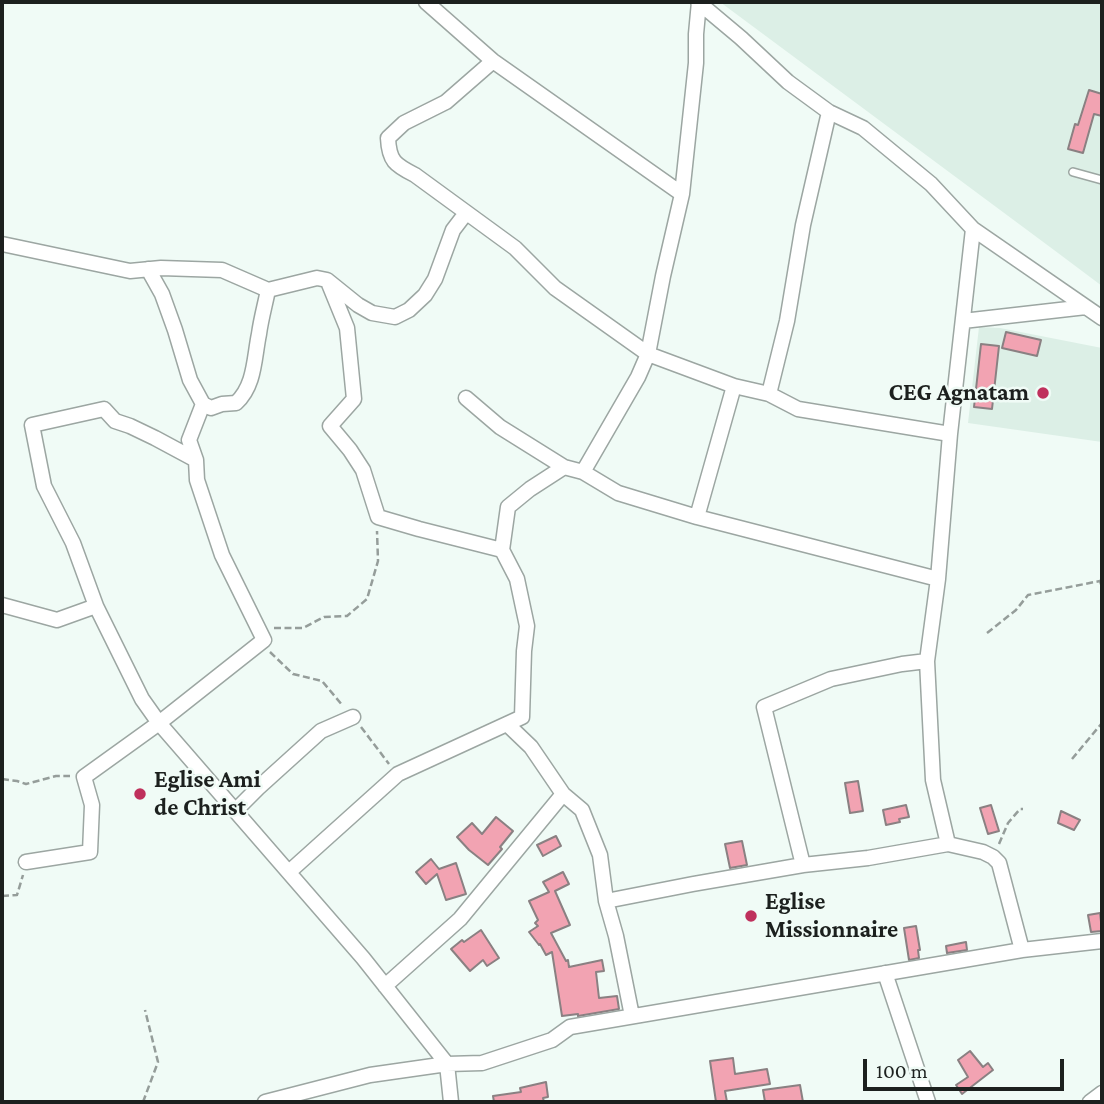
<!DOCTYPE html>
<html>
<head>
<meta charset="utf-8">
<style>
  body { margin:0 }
  #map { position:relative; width:1104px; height:1104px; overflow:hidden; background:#f0fbf6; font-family:"Crimson Pro",serif }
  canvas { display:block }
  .frame { position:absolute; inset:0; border:4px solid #1c201e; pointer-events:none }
  .scale { position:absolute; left:863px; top:1059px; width:201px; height:32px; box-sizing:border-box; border:4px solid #1c201e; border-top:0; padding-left:9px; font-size:21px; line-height:24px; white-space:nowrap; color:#1c201e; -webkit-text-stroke:5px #f0fbf6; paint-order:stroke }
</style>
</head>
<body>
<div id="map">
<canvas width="1104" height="1104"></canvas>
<div class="frame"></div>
<div class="scale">100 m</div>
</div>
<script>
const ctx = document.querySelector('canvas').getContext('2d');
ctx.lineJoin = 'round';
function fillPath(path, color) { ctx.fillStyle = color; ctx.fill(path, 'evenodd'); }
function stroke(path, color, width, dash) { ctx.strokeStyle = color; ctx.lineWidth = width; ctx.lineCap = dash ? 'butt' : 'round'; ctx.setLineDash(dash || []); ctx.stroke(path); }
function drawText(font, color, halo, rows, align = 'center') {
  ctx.font = font + ' "Crimson Pro",serif'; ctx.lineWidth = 5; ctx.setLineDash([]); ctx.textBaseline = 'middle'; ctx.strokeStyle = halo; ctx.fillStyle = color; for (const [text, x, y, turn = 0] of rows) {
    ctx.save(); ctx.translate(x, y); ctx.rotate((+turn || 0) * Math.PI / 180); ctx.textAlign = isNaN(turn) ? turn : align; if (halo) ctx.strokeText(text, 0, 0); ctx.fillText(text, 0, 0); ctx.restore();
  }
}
const built = new Path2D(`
  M720 2H1102V286L1054 250Z
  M979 327 1000 328 1102 348V442L968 423Z`);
const building = new Path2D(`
  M1089 90 1102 94V116L1094 114 1083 153 1068 149 1075 124 1078 125Z
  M1006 332 1041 340 1037 356 1002 348Z
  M981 344 999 346 992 409 974 407Z
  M858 781 863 811 850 813 845 783Z
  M906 805 909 817 899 819 900 822 886 825 883 810Z
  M991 805 999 831 988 834 980 808Z
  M1061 811 1080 820 1074 830 1058 823Z
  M496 817 513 831 500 847 502 849 488 865 469 850 457 837 472 823 482 834Z
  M556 836 561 846 543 856 537 845Z
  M742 841 747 865 730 868 725 844Z
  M431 859 439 869 456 863 466 894 446 900 437 874 426 884 416 872Z
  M563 872 569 884 555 891 570 925 551 933 566 961 568 960 569 967 602 960 604 971 596 972 599 998 617 996 619 1009 578 1016V1014L562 1016 552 952 546 955 540 944 539 945 529 932 538 926 535 923 538 920 529 901 549 892 543 882Z
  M1100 913 1102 931 1091 932 1088 915Z
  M916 926 920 950H918L919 958 909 960 904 928Z
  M481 930 499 958 487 966 483 960 470 971 451 949 462 940 464 942Z
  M966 942 967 950 947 953 946 946Z
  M970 1051 983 1067 988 1063 993 1070 962 1094 956 1085 968 1077 958 1060Z
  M733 1058 735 1074 767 1069 770 1084 725 1091 727 1102H716L710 1061Z
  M546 1082 548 1097 543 1098 544 1102H494L493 1096 521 1092 520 1088Z
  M800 1085 803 1102H765L763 1090Z`);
const path = new Path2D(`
  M1102 581H1100L1102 587
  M274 628H303L324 617 347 616 367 599 378 561 377 531
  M987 633 1016 610 1028 595 1100 581
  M270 652 293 674 322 681 343 706
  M361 727 389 764
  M1072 759 1102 723
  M2 779 17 781 26 784 56 776H70
  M999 844 1008 823 1020 809H1023
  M2 896 17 895 23 875
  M143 1102 158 1062 145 1010`);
const lane = new Path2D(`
  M1073 172 1102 180`);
const street = new Path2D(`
  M426 2 493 61 682 194
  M698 2 741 38 788 82 829 112 863 128 931 184 973 229 1102 318
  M493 61 446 102 404 123 388 138C389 161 395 165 415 175L515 248 555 288 648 354 734 386 769 394 798 409 950 434
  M2 244 130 271 161 268 222 270 268 290 317 278 327 280 358 305 372 313 395 317 409 310 425 295 435 279 453 230 466 213
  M148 269 162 294 175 330 190 380 203 404 189 440 196 460
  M329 284 347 328 354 399 330 426 350 450 363 470 378 517 419 529 502 550
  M963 321 1086 307
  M769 394 787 321 803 225 829 112
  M466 398 500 427 564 467 583 472 618 493 697 517 938 579
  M203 404 211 408 222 404 236 403C255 386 254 358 259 334 261 319 265 305 268 290
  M583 472 638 377 648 354 663 276 682 194 696 63V34L699 2
  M697 517 734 386
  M2 605 57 620 96 606 142 699 159 723 363 958 447 1064 451 1102
  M563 794 582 810 600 855 606 901 616 936 632 1016
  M236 810 258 788 321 731 353 717
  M948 844 933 780 927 661 938 579 950 434 973 229
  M26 862 90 852 92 805 84 777 159 723 264 640 222 555 197 480 196 460 155 438 130 426 115 421 104 409 32 425 44 486 73 543 96 606
  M803 865 764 707 831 679 902 664 927 661
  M289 872 398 774 522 717 524 651 527 626 517 579 502 550 508 507 530 489 564 467
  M606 901 693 884 803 865 868 858 948 844 983 852 993 857 999 863 1022 950
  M885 973 928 1102
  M385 986 460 919 563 794 531 747 507 724
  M265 1102 370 1075 447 1064 482 1063 552 1040 570 1027 1022 950 1102 941
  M1090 1102 1102 1093`);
const markers = [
  [1043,393,7,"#bf305c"],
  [140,794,7,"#bf305c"],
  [751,916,7,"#bf305c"]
];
const poiNames = [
  ["CEG Agnatam",1029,393,"right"],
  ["Eglise Ami",154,780],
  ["de Christ",154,808],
  ["Eglise",765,902],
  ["Missionnaire",765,930]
];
fillPath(built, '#dcefe6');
fillPath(building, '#f2a3b2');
stroke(building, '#8a8082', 2);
stroke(lane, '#9ca6a2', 10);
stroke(street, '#9ca6a2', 17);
stroke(path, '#959d9a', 2.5, [7, 3.5]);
stroke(lane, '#fff', 7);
stroke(street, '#fff', 14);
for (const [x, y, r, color] of markers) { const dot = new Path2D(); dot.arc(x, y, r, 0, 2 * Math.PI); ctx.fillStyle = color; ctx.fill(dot); stroke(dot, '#f0fbf6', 2.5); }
drawText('bold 24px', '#1c201e', '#f0fbf6', poiNames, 'left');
</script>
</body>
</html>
